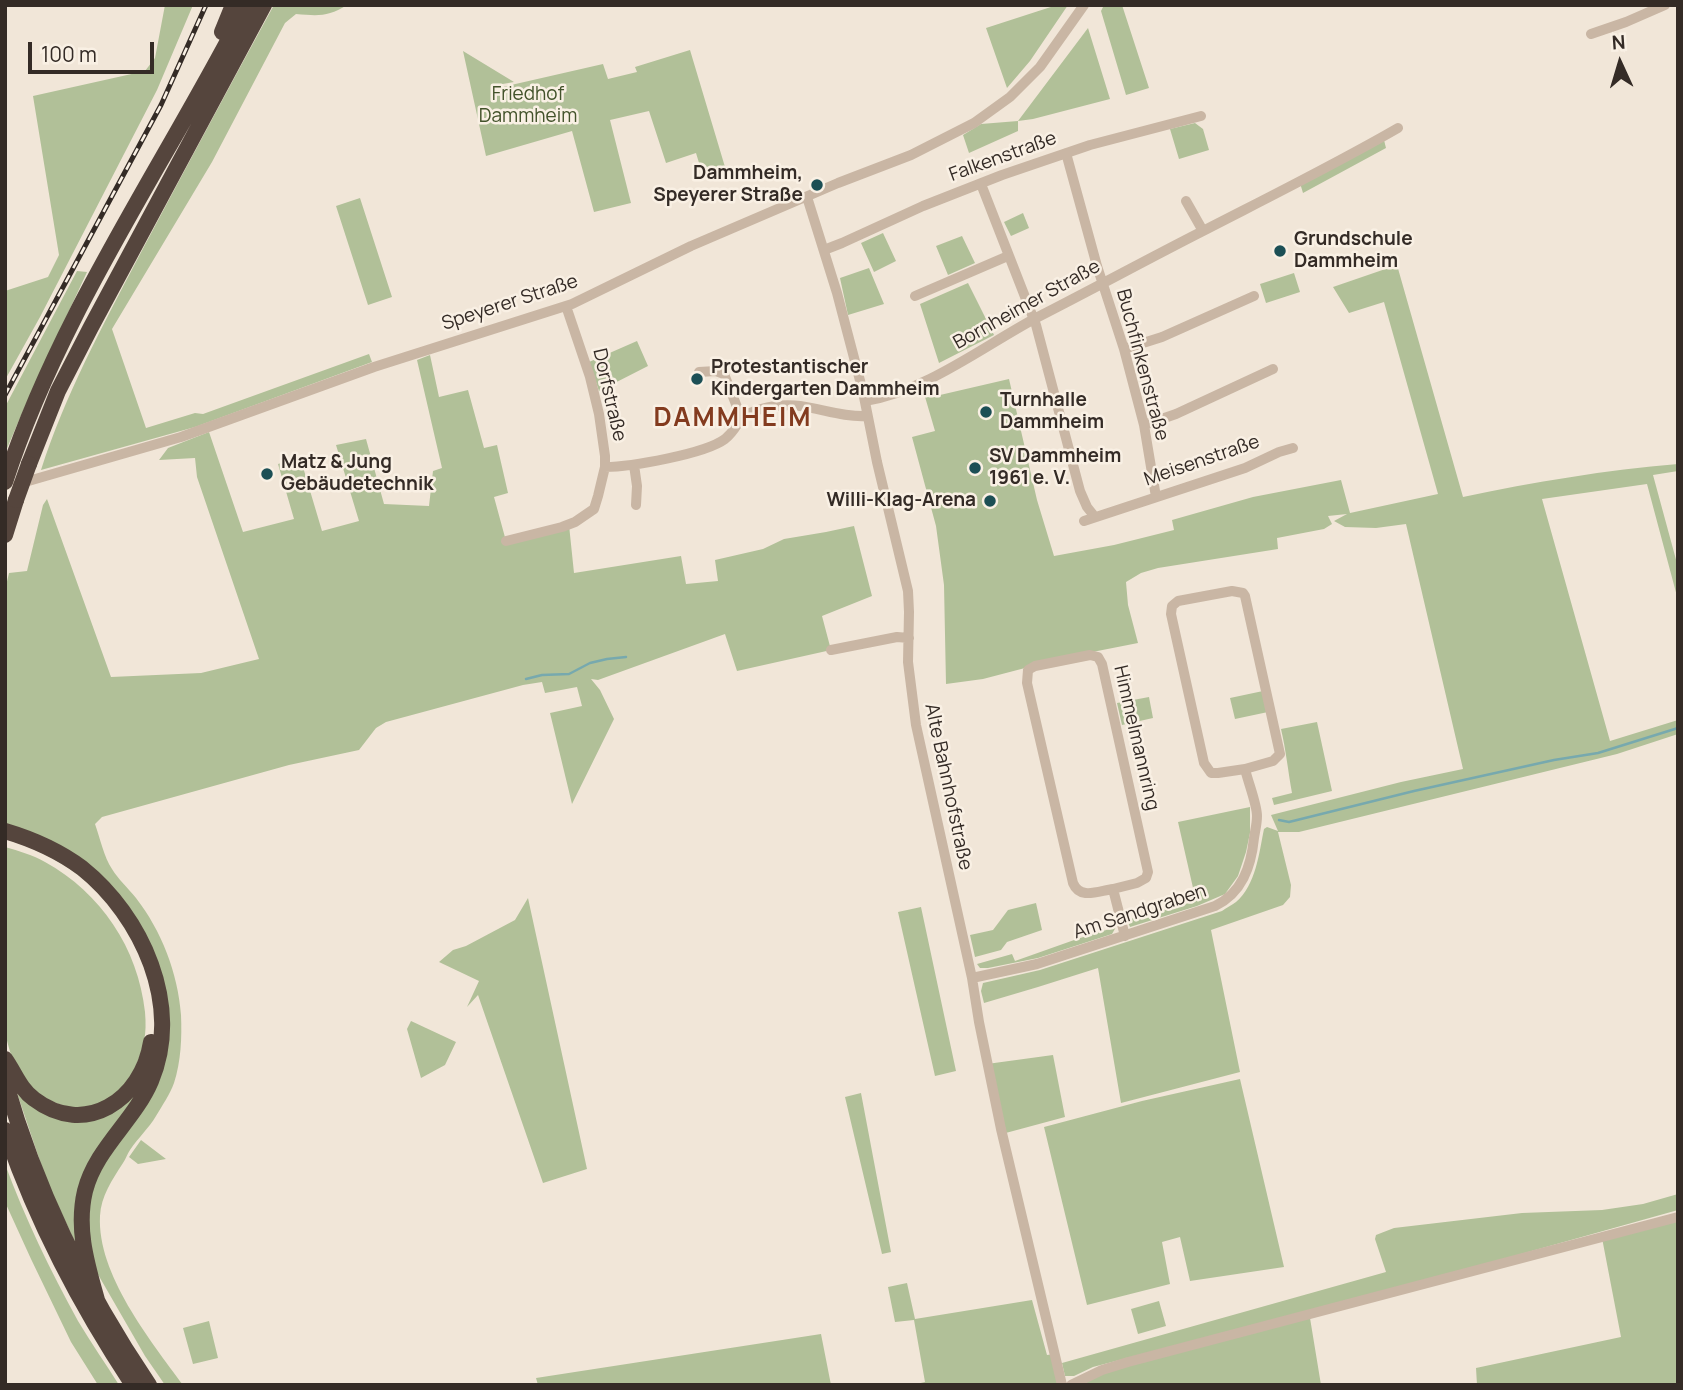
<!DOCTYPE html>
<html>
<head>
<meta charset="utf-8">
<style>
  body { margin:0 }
  #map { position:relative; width:1683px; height:1390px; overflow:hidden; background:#f1e6d8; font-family:Manrope,sans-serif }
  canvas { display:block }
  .frame { position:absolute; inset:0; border:7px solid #342b26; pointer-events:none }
  .north { position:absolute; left:1585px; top:28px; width:70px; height:70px; -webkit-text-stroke:5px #f9f0e4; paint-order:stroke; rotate:356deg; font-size:19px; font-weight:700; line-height:28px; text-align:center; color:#342b26 }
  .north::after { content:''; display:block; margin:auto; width:24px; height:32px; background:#342b26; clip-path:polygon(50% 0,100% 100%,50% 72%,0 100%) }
  .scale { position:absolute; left:28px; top:42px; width:126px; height:32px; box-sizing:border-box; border:4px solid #342b26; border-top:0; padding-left:9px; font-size:21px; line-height:24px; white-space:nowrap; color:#342b26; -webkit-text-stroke:5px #f9f0e4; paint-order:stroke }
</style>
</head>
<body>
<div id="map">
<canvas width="1683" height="1390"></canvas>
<div class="frame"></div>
<div class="north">N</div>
<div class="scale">100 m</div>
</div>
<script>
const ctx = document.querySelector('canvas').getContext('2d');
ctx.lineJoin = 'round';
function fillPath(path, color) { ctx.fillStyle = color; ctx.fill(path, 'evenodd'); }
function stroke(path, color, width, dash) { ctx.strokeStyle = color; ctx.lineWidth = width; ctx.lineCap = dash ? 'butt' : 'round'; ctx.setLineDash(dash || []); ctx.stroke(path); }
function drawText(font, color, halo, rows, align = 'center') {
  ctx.font = font + ' Manrope,sans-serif'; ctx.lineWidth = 5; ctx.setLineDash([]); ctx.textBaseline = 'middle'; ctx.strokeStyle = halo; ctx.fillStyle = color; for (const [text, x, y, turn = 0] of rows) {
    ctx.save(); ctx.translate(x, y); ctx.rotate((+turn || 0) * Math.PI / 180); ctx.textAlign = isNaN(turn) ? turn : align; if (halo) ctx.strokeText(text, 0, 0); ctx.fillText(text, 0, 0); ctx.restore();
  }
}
const green = new Path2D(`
  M165 5H193L157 90 40 317 5 380V291L48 277 59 255 33 96 145 71 155 58Z
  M274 5H347C328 17 318 16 296 14L285 23 212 162 112 329 146 428 195 413 203 414 369 354 372 362 195 427 41 470C65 395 102 327 138 258 183 173 228 89 274 5Z
  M1057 5H1068L1030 61 1007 88 986 28Z
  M1104 5H1122L1149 88 1126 95 1101 11Z
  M1088 28 1110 99 1033 119 1018 121V131L969 153 963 135 981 124 1018 121Z
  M690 50 725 167 703 176 696 153 666 163 649 111 610 120 631 203 594 212 572 131 486 156 463 51 514 82 497 85 498 88 603 64 608 79 637 72 635 67Z
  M1195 123 1203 129 1209 150 1179 159 1170 129Z
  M1383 136 1386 148 1303 193 1300 183Z
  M360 198 392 297 368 305 336 206Z
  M1023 213 1029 228 1011 236 1004 222Z
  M883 233 896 261 874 272 861 243Z
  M962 236 975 263 948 275 936 246Z
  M1397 265 1463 497C1534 482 1606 470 1678 464V471L1653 475 1678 567V600L1647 484 1542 499 1610 741 1678 720V734L1617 754 1299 832H1278L1291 885 1290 897 1283 905 1211 930 1240 1072 1121 1103 1098 968 1038 987 984 1003 981 991 983 983 1040 970 1222 911C1226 908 1232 905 1236 902 1256 885 1259 853 1264 829L1267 827 1278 831 1271 815 1401 782 1463 769 1406 524 1376 528 1345 527 1334 521 1347 514 1328 516 1332 524 1324 529 1277 538 1278 549 1158 568 1141 573 1126 582 1128 605 1138 643 1067 657 983 679 946 684 944 585 936 526 912 437 935 431 923 390 936 383 940 395 1009 379 1037 500 1054 556 1114 545 1174 530 1172 520 1253 497 1341 480 1350 513 1438 494 1384 302 1349 313 1333 287Z
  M869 268 884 304 848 315 840 278Z
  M77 271 87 272 26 404 5 453V407Z
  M1294 273 1300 292 1266 303 1260 284Z
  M968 283 994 335 939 363 920 304Z
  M637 341 648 366 599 391 589 362Z
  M430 355 439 397 468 390 484 448 497 445 508 493 494 497 506 541 569 525 574 573 681 556 686 584 718 581 715 560 763 549 784 539 826 532 854 526 872 596 822 616 831 650 737 671 725 634 598 680 591 679 600 690 614 719 572 804 550 713 582 706 577 687 545 693 542 682 523 685 386 722 376 728 359 750 289 765 102 817 95 824C100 838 104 857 112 869 118 879 128 888 136 898 161 930 178 973 181 1015 182 1037 181 1062 174 1083 170 1094 162 1106 156 1116 149 1128 138 1138 130 1150 127 1154 126 1159 123 1163 112 1180 101 1196 100 1216 97 1274 150 1340 183 1385H165L145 1356 96 1271 88 1232 91 1189 106 1160 166 1026 122 900 5 828V590L9 573 27 571 43 505 47 499 111 677 201 673 259 659 197 477 195 458 159 460 168 448 209 432 243 532 294 519 278 464 300 457 322 531 359 521 336 445 366 439 384 504 429 506 433 471 442 468 417 360Z
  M1263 691 1268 712 1235 719 1230 698Z
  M1149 697 1153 718 1122 725 1117 703Z
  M1317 722 1332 791 1274 805 1272 798 1292 793C1288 771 1286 750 1281 729Z
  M1250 807V833L1246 852 1238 876 1225 894 1197 906 1130 927 1127 920 1196 901 1178 822Z
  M5 836C33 845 58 855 81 873 138 917 176 1002 150 1072 139 1103 116 1125 99 1152 81 1179 73 1212 78 1243L76 1244 47 1182 15 1087H17C30 1105 49 1115 71 1118 95 1120 116 1112 132 1094 177 1042 149 954 111 907 84 873 46 851 5 839Z
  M5 847C19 851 33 855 45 862 101 893 138 948 145 1012 147 1035 144 1047 135 1068 133 1073 132 1079 129 1083 126 1087 120 1090 116 1093 112 1096 108 1100 103 1103 77 1117 39 1100 22 1078 13 1066 9 1048 5 1033Z
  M528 898 587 1169 543 1183 478 995 467 1007 479 981 439 962 453 950 466 946 515 920Z
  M1036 903 1042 930 1007 942 1001 950 975 957 970 935 993 930 1008 910Z
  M921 907 956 1071 935 1076 898 912Z
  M1116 927 1112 934 1038 958 988 968H980L977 964 1012 954 1015 961 1077 939Z
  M411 1021 456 1042 445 1065 421 1078 407 1029Z
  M1053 1055 1065 1117 1002 1134 987 1064Z
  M1240 1079 1284 1267 1190 1281 1180 1237 1162 1242 1170 1284 1087 1305 1044 1127 1142 1101Z
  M861 1093 891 1252 882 1254 845 1097Z
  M141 1140 166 1159 138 1164 129 1157Z
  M5 1164C25 1218 50 1270 78 1321 91 1343 106 1364 119 1385H98L71 1342 31 1259 5 1202Z
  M1678 1194V1210L1307 1314 1306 1311 1093 1367 1074 1376H1065L1062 1363 1386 1272 1375 1239 1376 1235 1394 1228 1522 1213 1602 1210 1643 1204Z
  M1678 1217V1385H1477L1476 1368 1621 1337 1602 1238Z
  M907 1283 915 1319 1032 1300 1047 1355 1054 1354 1062 1385H912L925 1382 914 1320 895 1322 888 1287Z
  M1159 1301 1166 1326 1138 1334 1131 1309Z
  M1310 1318 1321 1385H1071L1091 1375Z
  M209 1321 218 1358 193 1364 183 1328Z
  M821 1334 831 1385H538L536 1378Z`);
const stream = new Path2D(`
  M526 679 542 675 569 674 590 663 607 659 626 657
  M1279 820 1289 822 1414 791 1554 760 1598 753 1678 728`);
const minor = new Path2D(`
  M1591 34 1626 22 1665 5
  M1066 153 1097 266 1124 349 1144 425 1156 497
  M981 184 1036 325 1080 491 1087 507 1095 517
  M807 197 837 293 863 392 877 462 908 591 909 612 908 662 916 725 972 978 979 1022 1001 1129 1062 1385
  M1186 201 1203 231
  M824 250 842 243 923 206 1002 175 1090 145 1201 116
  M915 296 1008 256
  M1124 349 1162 337 1254 296
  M699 372 716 371 724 374 741 417
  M865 401C926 391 982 347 1036 318 1091 290 1146 260 1201 232 1267 198 1334 165 1398 128
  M1144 425 1176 414 1273 369
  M634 465 637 486 636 505
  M605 467C630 467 705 454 725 439 742 425 734 416 761 409 803 397 829 418 867 416
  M18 484 181 437 374 367 572 304 691 246 838 183 911 155 974 123 1010 97 1040 67 1084 5
  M1084 521 1245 468 1279 452 1293 448
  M506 541 562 527 575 522 594 509 598 496 605 467V456L599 414 590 377 566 306
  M831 650 897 637 909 638
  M1113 889 1137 883 1146 878 1148 872 1102 664 1098 657 1090 655 1035 666 1028 670 1027 683 1073 883C1080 900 1098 891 1113 889L1125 936
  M972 978 1037 964 1215 906C1242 893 1251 867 1254 838 1255 831 1257 824 1257 816 1257 804 1248 782 1245 769L1218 773H1211L1204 763 1171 614 1172 606 1178 601 1232 591 1243 593 1245 596 1280 754 1273 761 1245 769
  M1071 1385 1102 1370 1128 1362 1678 1217`);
const highway = new Path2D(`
  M222 32 233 5
  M29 464 58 391 91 327 264 5
  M5 482C60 312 166 163 247 5
  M5 535 16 500
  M5 831C32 839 59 851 82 868 142 916 183 1006 151 1081 134 1121 96 1148 85 1191 76 1229 87 1264 97 1300
  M5 1059C15 1073 20 1089 34 1099 85 1138 142 1100 151 1042
  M5 1081C36 1190 86 1292 149 1385
  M5 1130C36 1221 80 1305 133 1385`);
const rail = new Path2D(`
  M5 395 161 105 206 5`);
const highwayBridge = new Path2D(`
  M16 500 29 464`);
const markers = [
  [817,185,7,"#1c4f55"],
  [1280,251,7,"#1c4f55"],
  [697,379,7,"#1c4f55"],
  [986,412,7,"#1c4f55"],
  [975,468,7,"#1c4f55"],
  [267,474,7,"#1c4f55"],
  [990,501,7,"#1c4f55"]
];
const parkNames = [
  ["Friedhof",528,95],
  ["Dammheim",528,117]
];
const streetNames = [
  ["Falkenstraße",1003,157,-20],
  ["Speyerer Straße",510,303,-18],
  ["Bornheimer Straße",1027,305,-29],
  ["Buchfinkenstraße",1142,365,75],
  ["Dorfstraße",609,395,77],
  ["Meisenstraße",1202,461,-19],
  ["Himmelmannring",1136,738,77],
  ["Alte Bahnhofstraße",948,787,78],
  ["Am Sandgraben",1140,912,-18]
];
const poiNames = [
  ["Dammheim,",803,174,"right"],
  ["Speyerer Straße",803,196,"right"],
  ["Grundschule",1294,240],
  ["Dammheim",1294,262],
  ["Protestantischer",711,368],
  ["Kindergarten Dammheim",711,390],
  ["Turnhalle",1000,401],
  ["Dammheim",1000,423],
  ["SV Dammheim",989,457],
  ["1961 e. V.",989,479],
  ["Matz & Jung",281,463],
  ["Gebäudetechnik",281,485],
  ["Willi-Klag-Arena",976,501,"right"]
];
const districtNames = [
  ["DAMMHEIM",733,419]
];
fillPath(green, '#b1c098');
stroke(stream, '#77a9ae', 2.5);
stroke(minor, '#c9b6a4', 10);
stroke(highway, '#55453d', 16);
stroke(rail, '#342b26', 5);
stroke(rail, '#f9f0e4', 2.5, [8]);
stroke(highwayBridge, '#55453d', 16);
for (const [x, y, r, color] of markers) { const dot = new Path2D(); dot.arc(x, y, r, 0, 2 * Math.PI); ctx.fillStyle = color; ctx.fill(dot); stroke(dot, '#f9f0e4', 2.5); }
drawText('19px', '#42522a', '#f9f0e4', parkNames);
drawText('19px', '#342b26', '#f9f0e4', streetNames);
drawText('bold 19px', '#342b26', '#f9f0e4', poiNames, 'left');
ctx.letterSpacing = '2px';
drawText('bold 26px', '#833b1f', '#f9f0e4', districtNames);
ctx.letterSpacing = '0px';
</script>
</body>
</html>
